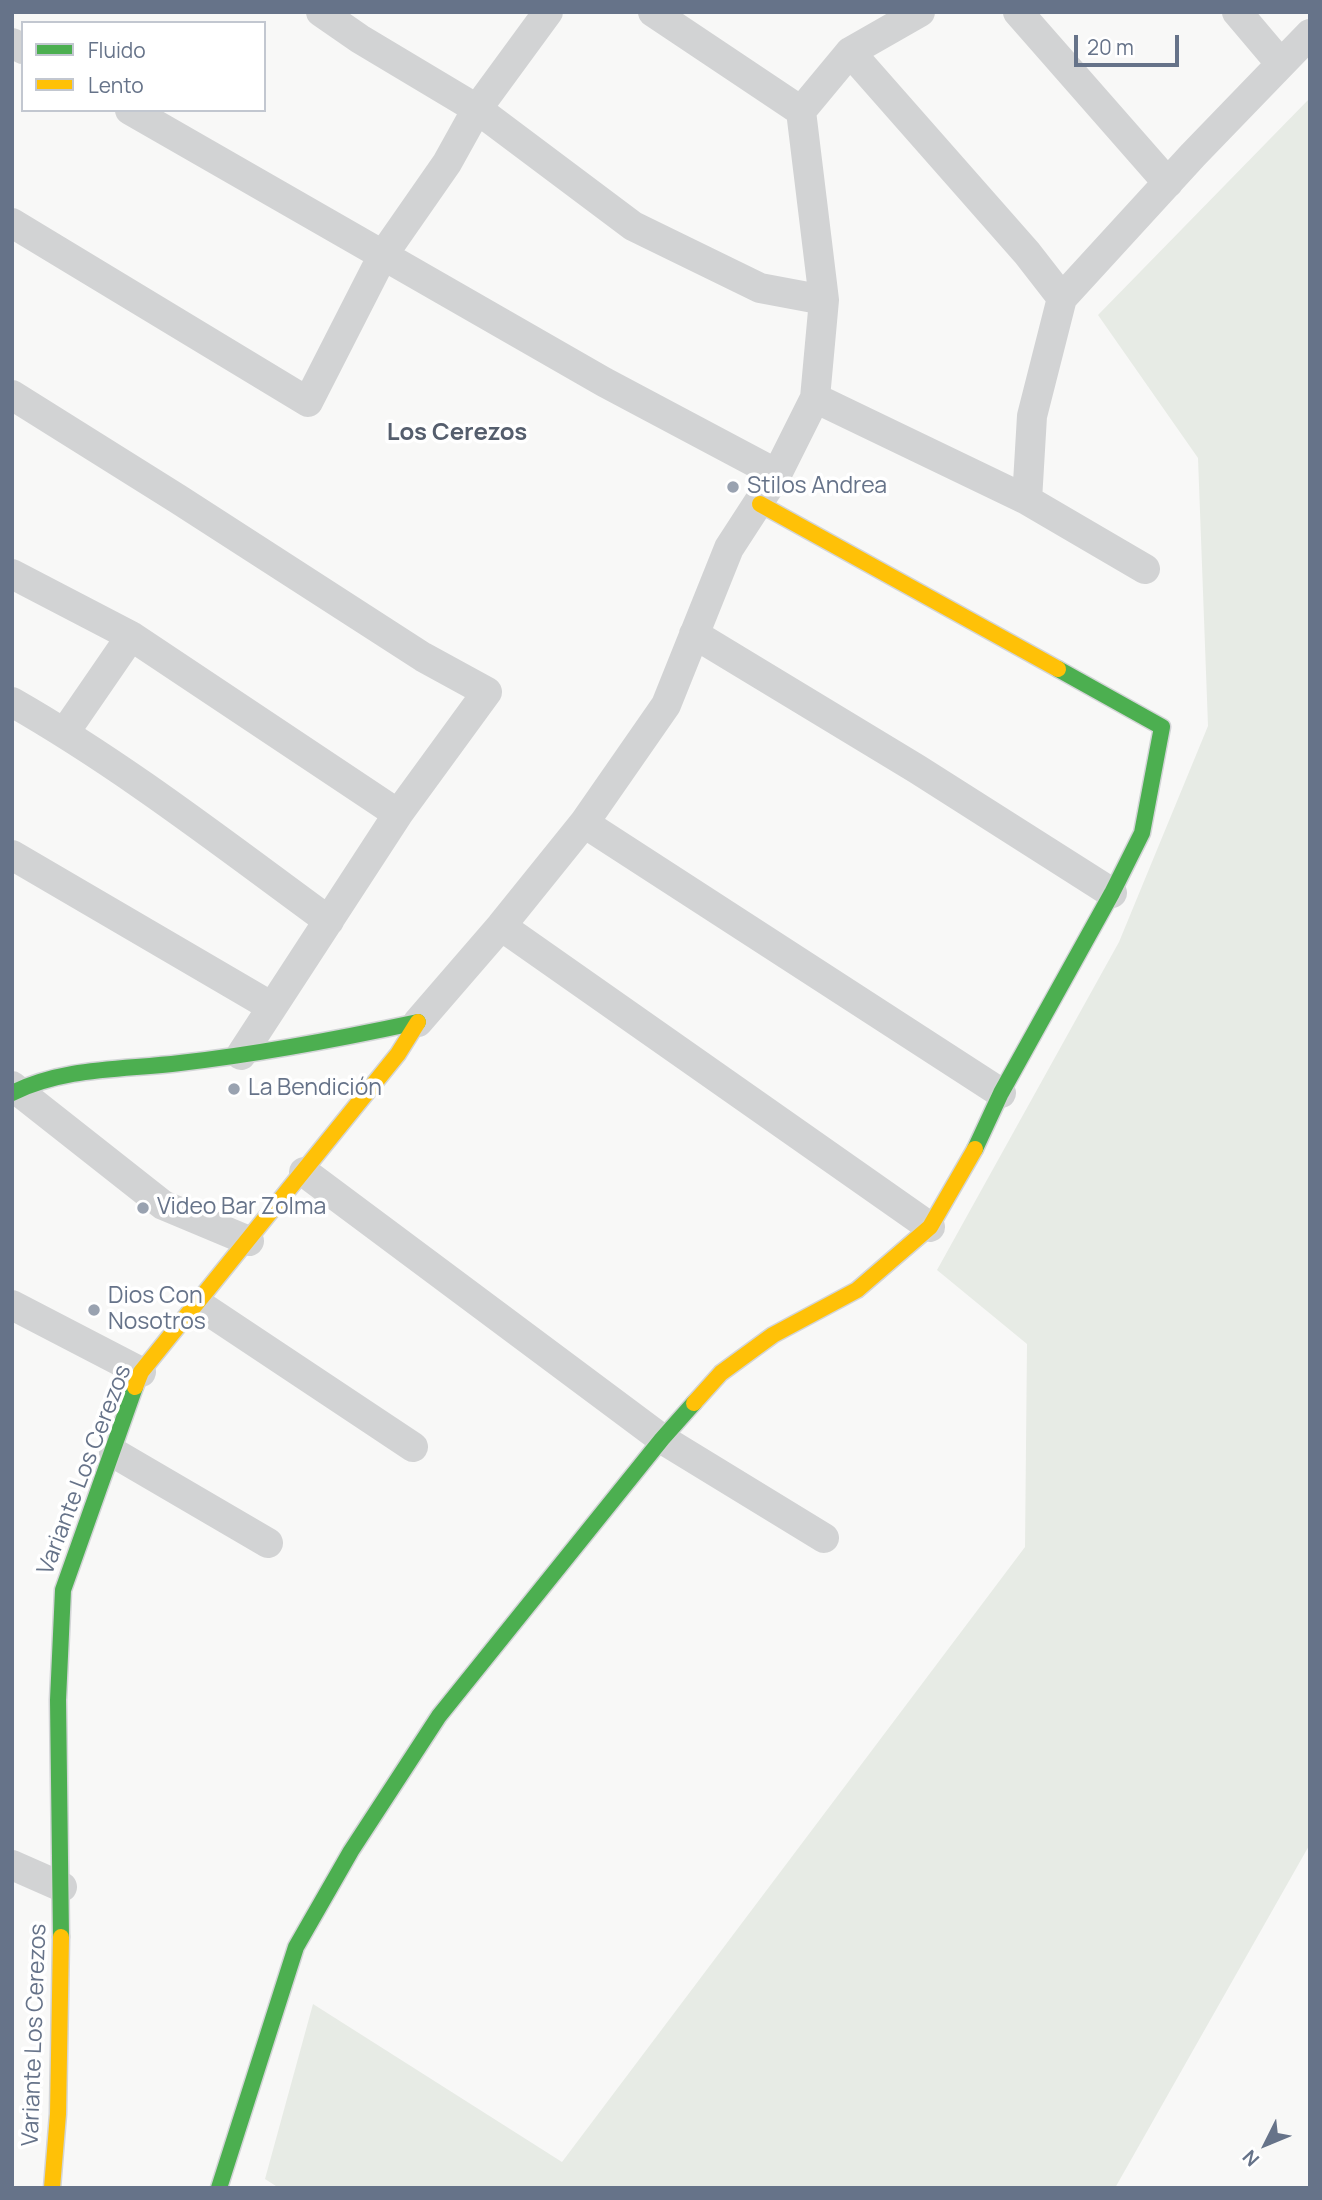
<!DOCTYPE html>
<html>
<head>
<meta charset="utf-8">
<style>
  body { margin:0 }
  #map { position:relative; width:1322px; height:2200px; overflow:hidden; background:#f8f8f7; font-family:Manrope,sans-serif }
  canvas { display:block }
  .frame { position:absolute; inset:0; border:14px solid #667389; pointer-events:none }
  .legend { position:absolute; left:21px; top:21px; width:245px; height:91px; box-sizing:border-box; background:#fff; border:2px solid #c2c7d0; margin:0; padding:9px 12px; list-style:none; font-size:21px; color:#667389 }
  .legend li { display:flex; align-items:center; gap:14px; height:35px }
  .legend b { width:35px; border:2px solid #c2c7d0 }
  .north { position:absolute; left:1231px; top:2109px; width:70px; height:70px; -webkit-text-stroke:5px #fff; paint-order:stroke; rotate:227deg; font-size:19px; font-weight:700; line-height:28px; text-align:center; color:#667389 }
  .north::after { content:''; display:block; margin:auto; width:24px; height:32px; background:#667389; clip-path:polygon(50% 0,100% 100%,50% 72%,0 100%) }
  .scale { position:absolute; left:1074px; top:35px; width:105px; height:32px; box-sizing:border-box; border:4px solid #667389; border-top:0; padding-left:9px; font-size:21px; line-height:24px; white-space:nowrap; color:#667389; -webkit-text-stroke:5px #fff; paint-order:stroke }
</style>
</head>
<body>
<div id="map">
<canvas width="1322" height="2200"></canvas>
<div class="frame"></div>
<ul class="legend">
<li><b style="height:9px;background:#4caf50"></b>Fluido</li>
<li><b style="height:9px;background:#ffc107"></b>Lento</li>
</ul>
<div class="north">N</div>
<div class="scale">20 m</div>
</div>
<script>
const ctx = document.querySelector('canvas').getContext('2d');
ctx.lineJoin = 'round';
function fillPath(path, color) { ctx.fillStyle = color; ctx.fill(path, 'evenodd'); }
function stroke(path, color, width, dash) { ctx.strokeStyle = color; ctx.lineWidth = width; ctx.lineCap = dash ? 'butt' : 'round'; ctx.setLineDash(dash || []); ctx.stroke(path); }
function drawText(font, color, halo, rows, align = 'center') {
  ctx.font = font + ' Manrope,sans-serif'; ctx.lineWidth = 7; ctx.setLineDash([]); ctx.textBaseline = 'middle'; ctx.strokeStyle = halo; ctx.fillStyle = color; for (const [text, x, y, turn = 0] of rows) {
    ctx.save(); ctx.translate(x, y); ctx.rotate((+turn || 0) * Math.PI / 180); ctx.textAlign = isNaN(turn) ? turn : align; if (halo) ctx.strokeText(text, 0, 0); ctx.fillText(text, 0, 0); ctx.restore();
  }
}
const green = new Path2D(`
  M1310 98V1844L1115 2188H279L265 2179 313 2004 562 2162 1025 1547 1027 1344 937 1270 1119 942 1208 726 1198 458 1098 315Z`);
const street = new Path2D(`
  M321 12 360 39 477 109 633 226 760 288 824 300
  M653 12 801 111
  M1018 12 1168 183
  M1237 12 1281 64
  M12 43 23 49
  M850 52 1027 253 1062 298 1032 416 1027 500
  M130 110 604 382 777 474
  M12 223 308 402 383 255 447 163 477 109 548 12
  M1062 298 1193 155 1310 34
  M12 395 178 499 423 657 487 692 398 814 241 1055
  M815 398 1027 500 1145 569
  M12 574 131 636 398 814
  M694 634 917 769 1112 893
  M12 702C124 766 225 845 329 921
  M65 732 131 636
  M584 823 1001 1093
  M12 855 272 1007
  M501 926 930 1227
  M418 1022 501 926 584 823 666 705 729 548 777 474 815 398 824 300 801 111 850 52 920 12
  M12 1086 163 1205 249 1241
  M304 1172 662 1439 824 1538
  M198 1304 413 1447
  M12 1305 141 1372
  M114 1453 268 1543
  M12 1865 62 1887`);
const fast = new Path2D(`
  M12 1093C65 1067 122 1070 180 1063 260 1054 339 1039 418 1022
  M975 1149 1001 1093 1112 893 1142 833 1162 727 1058 669
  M61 1937 58 1700 63 1590 135 1387
  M219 2188 296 1947 351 1851 439 1716 662 1439 694 1403`);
const slow = new Path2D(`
  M760 504 1058 669
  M135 1387 141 1372 398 1054 418 1022
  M694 1403 721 1373 773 1335 857 1290 930 1227 975 1149
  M52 2188 58 2114 61 1937`);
const markers = [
  [733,487,7,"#99a2b0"],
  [234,1089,7,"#99a2b0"],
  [143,1208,7,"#99a2b0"],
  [94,1310,7,"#99a2b0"]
];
const poiNames = [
  ["Stilos Andrea",747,487],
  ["La Bendición",248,1089],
  ["Video Bar Zolma",157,1208],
  ["Dios Con",108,1297],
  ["Nosotros",108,1323]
];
const streetNames = [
  ["Variante Los Cerezos",85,1470,-69],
  ["Variante Los Cerezos",35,2035,-88]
];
const neighbourhoodNames = [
  ["Los Cerezos",457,433]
];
fillPath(green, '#e7ebe5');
stroke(fast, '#d3d5d7', 19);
stroke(slow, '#d3d5d7', 19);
stroke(street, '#d2d3d4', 30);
stroke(fast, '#4caf50', 16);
stroke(slow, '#ffc107', 16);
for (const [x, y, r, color] of markers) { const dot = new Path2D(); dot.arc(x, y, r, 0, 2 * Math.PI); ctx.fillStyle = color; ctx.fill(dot); stroke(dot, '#fff', 2.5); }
drawText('23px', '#667389', '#fff', poiNames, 'left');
drawText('23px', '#667389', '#fff', streetNames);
drawText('bold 24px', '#555e6d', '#fff', neighbourhoodNames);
</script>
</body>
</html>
